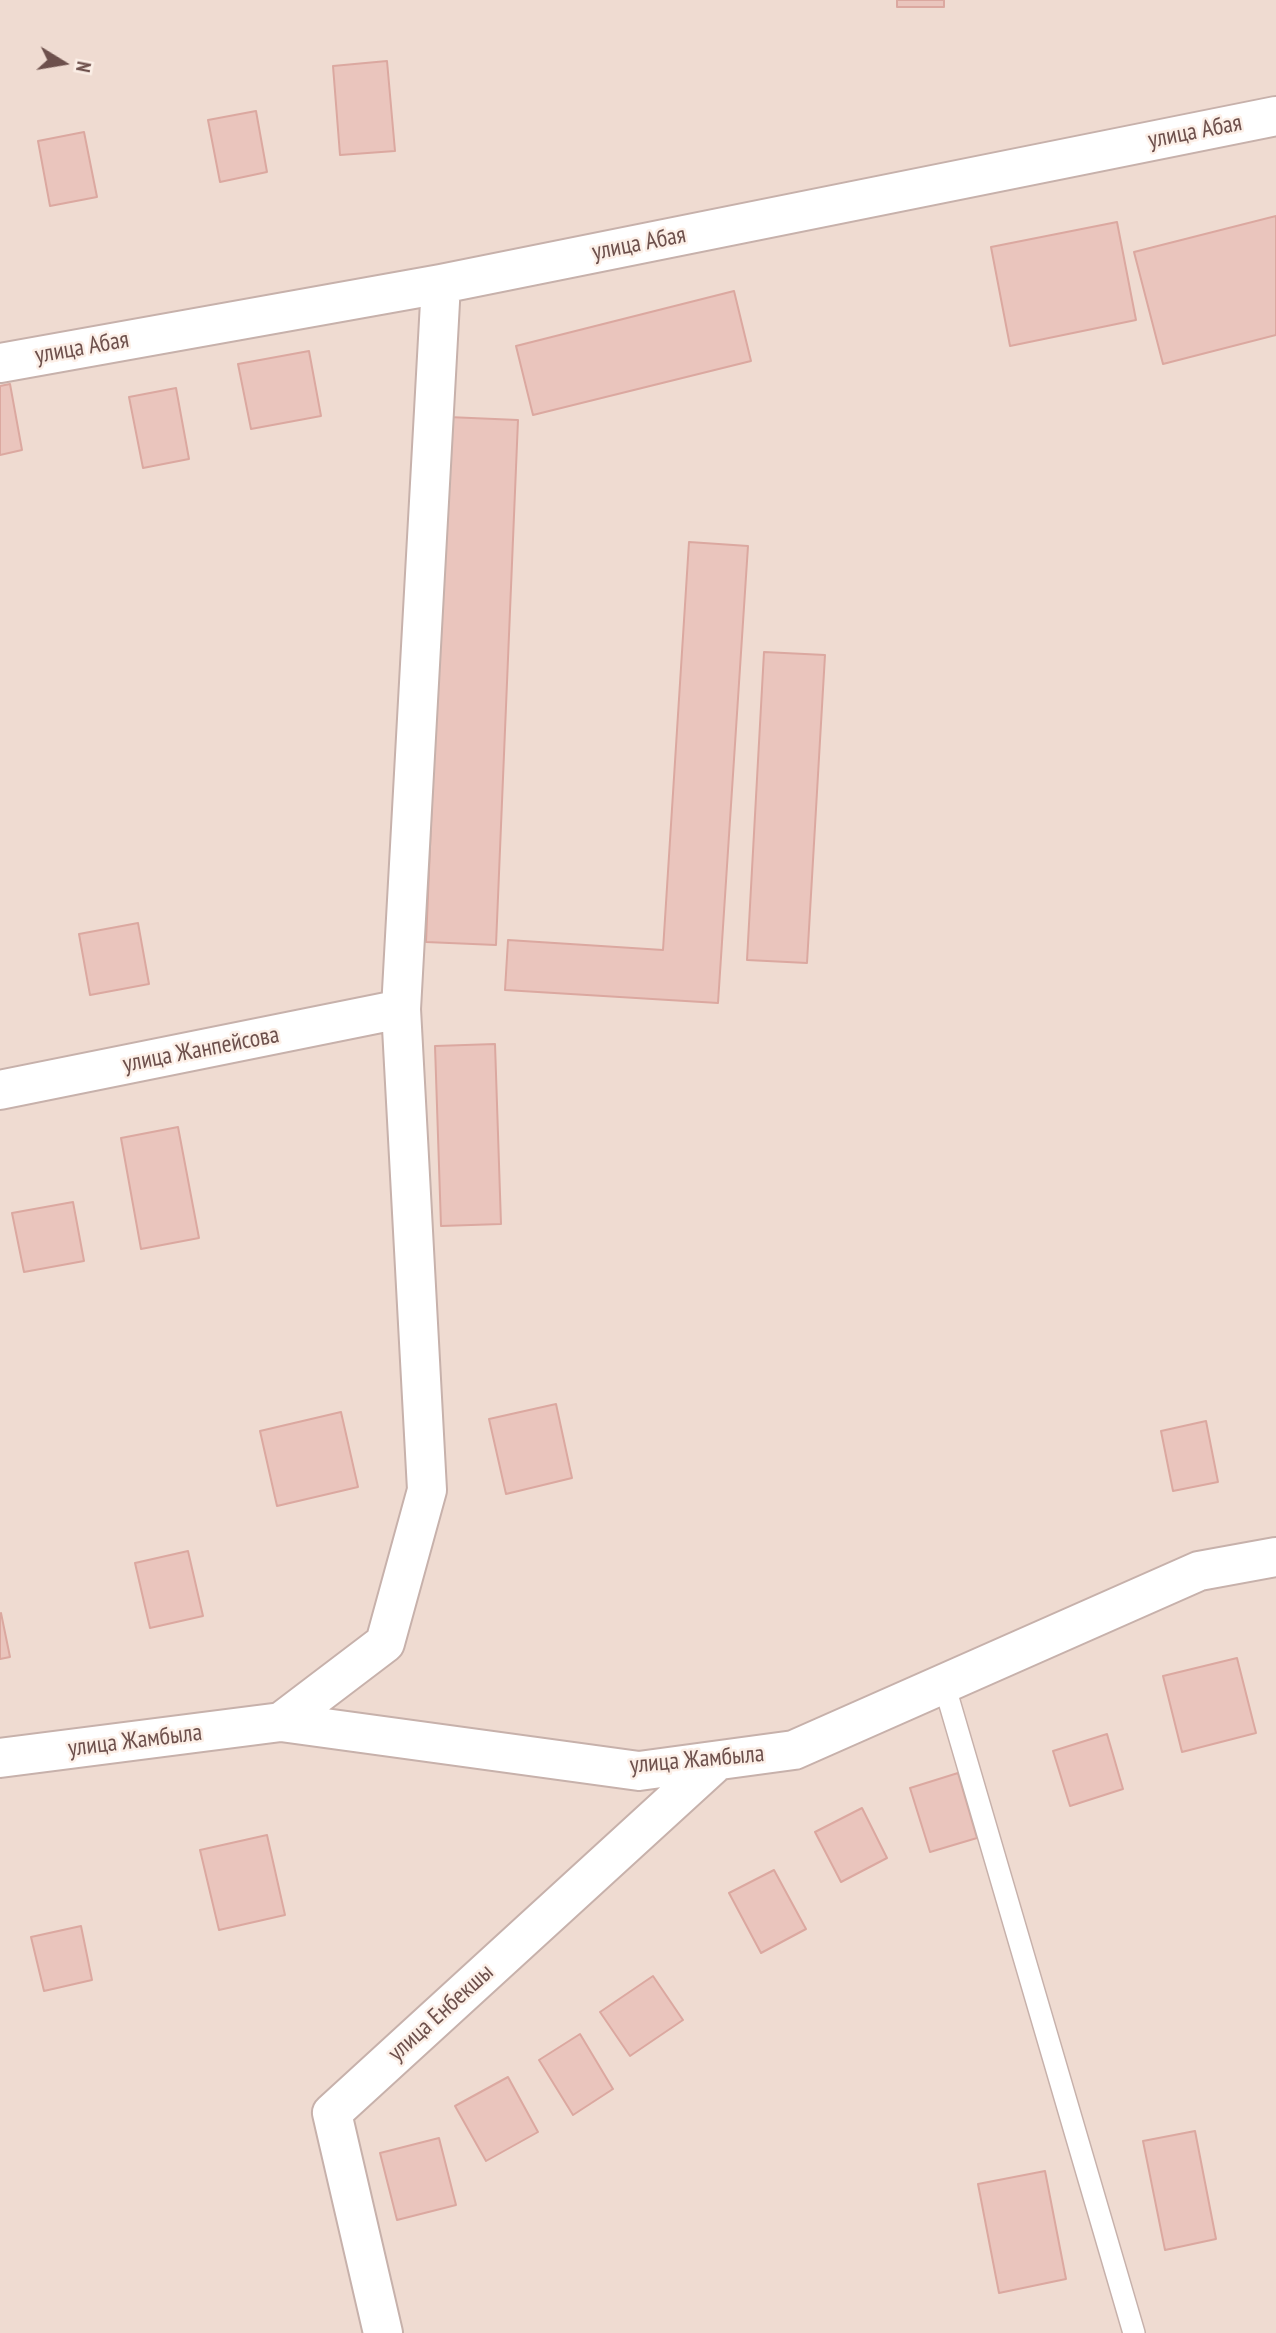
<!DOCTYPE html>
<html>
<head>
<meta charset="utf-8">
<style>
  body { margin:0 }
  #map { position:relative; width:1276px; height:2333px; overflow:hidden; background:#f9eae2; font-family:"PT Sans Narrow",sans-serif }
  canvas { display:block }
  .north { position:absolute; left:28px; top:28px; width:70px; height:70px; -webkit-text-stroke:5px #fcefe7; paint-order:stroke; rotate:101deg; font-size:19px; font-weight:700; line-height:28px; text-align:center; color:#6d504c }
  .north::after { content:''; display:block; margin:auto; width:24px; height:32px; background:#6d504c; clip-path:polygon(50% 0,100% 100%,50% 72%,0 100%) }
</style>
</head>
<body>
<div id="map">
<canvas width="1276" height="2333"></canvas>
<div class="north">N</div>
</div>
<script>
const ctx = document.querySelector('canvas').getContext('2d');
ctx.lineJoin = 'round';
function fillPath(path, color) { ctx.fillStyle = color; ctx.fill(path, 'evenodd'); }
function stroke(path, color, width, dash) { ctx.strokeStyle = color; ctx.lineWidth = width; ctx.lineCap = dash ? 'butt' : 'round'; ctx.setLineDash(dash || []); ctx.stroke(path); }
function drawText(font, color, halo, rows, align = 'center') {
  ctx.font = font + ' "PT Sans Narrow",sans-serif'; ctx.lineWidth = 5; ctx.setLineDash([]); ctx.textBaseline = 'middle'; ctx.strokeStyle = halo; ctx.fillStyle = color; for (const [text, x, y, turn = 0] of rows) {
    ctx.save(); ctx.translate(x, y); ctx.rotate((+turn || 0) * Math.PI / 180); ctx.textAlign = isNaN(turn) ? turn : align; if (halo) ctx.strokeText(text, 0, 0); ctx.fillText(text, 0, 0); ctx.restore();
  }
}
const residential = new Path2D(`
  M0 0H1276V2333H0Z`);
const building = new Path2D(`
  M897 0H944V7H897Z
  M387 61 395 151 340 155 333 66Z
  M256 111 267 172 220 182 208 120Z
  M84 132 97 197 50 206 38 141Z
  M1276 216V335L1163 364 1134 252Z
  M1117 222 1136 320 1010 346 991 247Z
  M734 291 751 361 533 415 516 346Z
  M309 351 321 416 251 429 238 364Z
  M10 384 22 450 0 455V386Z
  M176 388 189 459 143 468 129 397Z
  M448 417 518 420 496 945 426 942Z
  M689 542 748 546 718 1003 505 990 508 940 663 950Z
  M764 652 825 655 807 963 747 960Z
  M138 923 149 984 90 995 79 934Z
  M495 1044 501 1224 441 1226 435 1046Z
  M178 1127 199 1238 141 1249 121 1138Z
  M73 1202 84 1261 24 1272 12 1213Z
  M556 1404 572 1478 506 1494 489 1419Z
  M341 1412 358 1487 277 1506 260 1431Z
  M1206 1421 1218 1482 1173 1491 1161 1431Z
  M188 1551 203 1616 150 1628 135 1563Z
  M1 1613 10 1657 0 1659V1614Z
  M1237 1658 1256 1733 1182 1752 1163 1676Z
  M1107 1734 1123 1789 1070 1806 1053 1751Z
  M958 1773 977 1838 930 1852 910 1788Z
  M862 1808 887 1858 841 1882 815 1832Z
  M267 1835 285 1915 219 1930 200 1850Z
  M774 1870 806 1929 761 1953 729 1893Z
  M81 1926 92 1980 44 1991 31 1937Z
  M653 1976 683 2020 630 2056 600 2012Z
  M580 2034 613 2089 573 2115 539 2060Z
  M508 2077 538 2132 486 2161 455 2106Z
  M1195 2131 1216 2239 1165 2250 1143 2141Z
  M439 2138 456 2205 397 2220 380 2153Z
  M1045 2171 1066 2279 999 2293 978 2184Z`);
const lane = new Path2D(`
  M944 1684 1134 2333`);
const street = new Path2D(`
  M0 363 441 284 1276 116
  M0 1090 401 1009
  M281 1722 385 1643 427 1490 401 1009 441 284
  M0 1758 281 1722 639 1771 794 1750 1199 1571 1276 1557
  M383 2333 332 2113 717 1761`);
const streetNames = [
  ["улица Абая",1195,132,-11],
  ["улица Абая",639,244,-11],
  ["улица Абая",82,348,-10],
  ["улица Жанпейсова",201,1050,-11],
  ["улица Жамбыла",135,1741,-7],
  ["улица Жамбыла",697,1760,-5],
  ["улица Енбекшы",441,2013,-42]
];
fillPath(residential, '#efdbd1');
fillPath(building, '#eac5bd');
stroke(building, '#dba8a0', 2);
stroke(lane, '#c7b1ab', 24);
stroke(street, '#c7b1ab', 42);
stroke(lane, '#fff', 21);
stroke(street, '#fff', 38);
drawText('24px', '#6d504c', '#fcefe7', streetNames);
</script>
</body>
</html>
